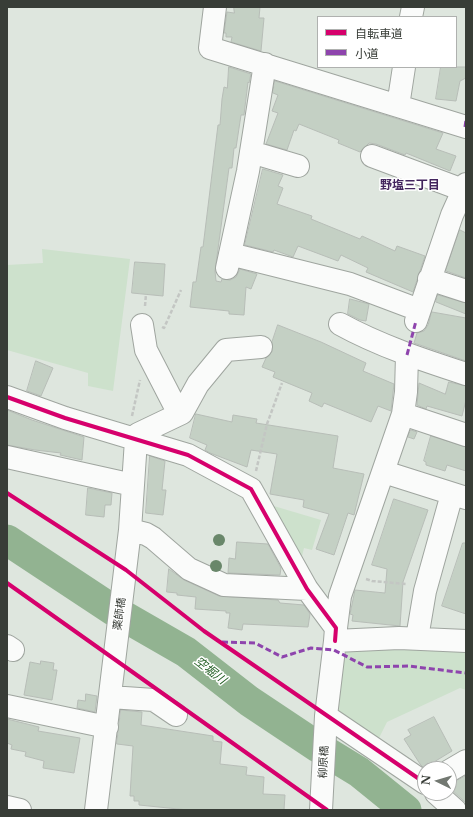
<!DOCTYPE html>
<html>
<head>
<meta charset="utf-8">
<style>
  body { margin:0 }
  #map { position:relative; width:473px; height:817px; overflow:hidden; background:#dee6de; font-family:"Libre Baskerville","Noto Sans JP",serif }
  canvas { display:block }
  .frame { position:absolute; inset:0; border:8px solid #383d37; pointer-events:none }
  .legend { position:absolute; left:317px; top:16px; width:140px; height:52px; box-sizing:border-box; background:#fff; border:1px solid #afb1af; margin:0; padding:5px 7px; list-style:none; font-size:12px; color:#383d37 }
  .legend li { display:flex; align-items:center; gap:8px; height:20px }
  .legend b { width:20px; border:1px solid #afb1af }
  .north { position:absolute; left:417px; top:761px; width:40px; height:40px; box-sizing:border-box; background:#fff; border:1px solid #afb1af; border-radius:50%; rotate:275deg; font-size:11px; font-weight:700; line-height:16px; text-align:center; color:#383d37 }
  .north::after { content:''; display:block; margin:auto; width:14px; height:18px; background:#727871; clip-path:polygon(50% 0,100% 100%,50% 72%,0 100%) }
</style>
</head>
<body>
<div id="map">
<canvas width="473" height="817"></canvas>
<div class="frame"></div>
<ul class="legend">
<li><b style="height:5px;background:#d6006c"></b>自転車道</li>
<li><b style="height:5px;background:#8e44ad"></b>小道</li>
</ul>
<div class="north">N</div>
</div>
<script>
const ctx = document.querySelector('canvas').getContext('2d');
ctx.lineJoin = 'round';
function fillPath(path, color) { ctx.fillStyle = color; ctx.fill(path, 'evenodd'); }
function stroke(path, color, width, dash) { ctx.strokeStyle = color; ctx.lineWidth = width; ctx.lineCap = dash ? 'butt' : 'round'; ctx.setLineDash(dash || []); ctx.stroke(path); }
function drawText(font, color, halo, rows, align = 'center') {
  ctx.font = font + ' "Libre Baskerville","Noto Sans JP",serif'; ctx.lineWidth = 3; ctx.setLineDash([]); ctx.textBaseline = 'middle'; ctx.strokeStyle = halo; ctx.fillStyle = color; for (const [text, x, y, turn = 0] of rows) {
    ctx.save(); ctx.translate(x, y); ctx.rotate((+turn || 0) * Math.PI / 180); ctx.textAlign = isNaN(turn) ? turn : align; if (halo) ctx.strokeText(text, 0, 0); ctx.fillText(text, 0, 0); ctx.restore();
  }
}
const green = new Path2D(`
  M42 249 130 259 113 391 88 386V373L7 350V265L43 263Z
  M267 504 321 520 312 550 304 548 300 564Z
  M335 641H466V690L460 688 387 722 374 748 326 716Z`);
const river = new Path2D(`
  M7 540 113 610 186 652 249 701 318 747 359 772 406 810`);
const building = new Path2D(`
  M234 7H260L259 18H264L261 51 231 42 232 37H226V33H224L227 12 234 13Z
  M229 67 251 74 249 83 248 82 244 115H241L236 148H234L232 168H229L215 271 216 281 221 282 222 279 230 280 236 277 240 269 257 274 251 289 246 287 244 315 229 314V311L190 307 193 282H196L201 247H203L218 125H220L222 99 224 87 227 88Z
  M441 67H466V78L460 81 456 101 436 99Z
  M275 81 443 133 436 149 456 156 450 171 406 153 405 155 376 144 369 143 360 152 338 143 339 140 299 124 296 131 294 130 287 150 266 144 278 113 272 111 278 95 273 93Z
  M263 169 283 175 278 186 283 188 277 204 312 216 311 219 360 239 362 236 395 251 397 246 425 256 413 292 366 272 368 268 341 255 338 261 298 246 293 257 274 250 273 252 245 245Z
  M460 230 466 233V278L446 271Z
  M135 262 165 264 163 296 132 293Z
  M438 295 466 303V314L436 302Z
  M350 299 369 304 366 321 360 320 348 314Z
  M432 312 466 318V361L414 343 417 333 424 331 428 325Z
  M278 325 321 342 366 363 363 371 394 384 391 411 378 406 371 422 324 403 322 407 309 401 312 393 273 377 275 372 262 367 266 358 272 352V342Z
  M36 361 53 368 41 396 27 391Z
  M449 382 466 386V400L462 416 427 406 426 409 417 405 419 383 445 394Z
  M7 410 32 420 84 437 82 460 60 455 61 453 35 450 7 445Z
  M196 414 232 422 233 415 257 419 256 423 338 436 333 468 364 474 354 515 348 513 334 555 316 549 329 514 303 507 304 500 270 494 277 454 251 450 247 467 210 453 205 450 207 445 190 438Z
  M411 430 417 432 414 439 408 437Z
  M431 436 466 447V471L447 465 445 471 426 465V462L424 461Z
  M150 456 165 461 162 490H166L163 515 146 513Z
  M88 488 112 493 111 505H105L104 517 86 515Z
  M394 499 428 510 403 582 400 626 352 621 353 615 350 614 355 590 385 593 387 569 372 565Z
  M237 542 268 544 281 568 280 575 228 573 229 558 235 559Z
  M463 543H466V614L442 606Z
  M169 569 184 580 219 596 278 600 280 603 304 605 310 614 308 627 243 624 242 630 228 628 230 613H226V611L195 609 196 597 177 595V593L167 592Z
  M41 661 54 663 53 670H57L52 700 24 695 30 662 40 664Z
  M86 694 97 696 95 712 77 708 78 700 85 701Z
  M121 710 142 712 141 725 213 736V741L222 742 220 764 247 767 246 775 264 777 263 794 285 795 284 810H188L139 805V801H134V796H130L133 746 117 744Z
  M434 717 452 751 429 765 428 763 423 767 420 764 404 739 411 735 408 730Z
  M7 719 39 727 38 731 80 738 74 773 43 768 44 761 25 756 26 752 11 749 12 745 7 743Z
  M466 776V803L449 787 454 782Z`);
const path = new Path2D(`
  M145 306 146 294
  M162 327 164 328 181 290
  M132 416 140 380
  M256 471 267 424 282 383
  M366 579 372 581 406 584
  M7 583 96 646
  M133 672 142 679
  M195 716 303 793`);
const minor = new Path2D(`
  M215 7 210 48 466 127
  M411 17 413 7
  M398 106 404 67
  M251 152 298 166
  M372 156 463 190
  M230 254 350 284 419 310
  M227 268 248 171 265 64
  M429 279 466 291
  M416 321 452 215 466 184
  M340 324C380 346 423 360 466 374
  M142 325 146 350 179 414
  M7 397 65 418 188 455 251 489 307 589 336 628 335 641
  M403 414 466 435
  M7 457 133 485
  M384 472 466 498
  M130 530 146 534 153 538 189 569 224 585 307 589
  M336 628 340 596 403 414 406 392 407 355
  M417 638 425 591 452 494
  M7 646 13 650
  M110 697 154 700 176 715
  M7 706 107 727
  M326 716 425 783
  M449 771 466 761
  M436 793 455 810
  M7 807 20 810
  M96 810 130 530 136 440 138 434 182 413 198 384 226 350 261 347
  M321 810 326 716 335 641 399 638 466 641`);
const quiet = new Path2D(`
  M465 127 466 120
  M407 355 416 321
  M222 642 255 643 282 657 311 648 334 650 367 667 408 666 466 673`);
const cycleway = new Path2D(`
  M7 397 65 418 188 455 251 489 307 589 336 628 335 641
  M7 493 126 570 204 631 425 783
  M7 583 327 810`);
const trees = [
  [219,540],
  [216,566]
];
const streetNames = [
  ["薬師橋",120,614,-82],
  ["柳原橋",324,762,-87]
];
const neighbourhoodNames = [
  ["野塩三丁目",410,186]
];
const waterNames = [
  ["空堀川",210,671,38]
];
fillPath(green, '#cde1cc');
stroke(river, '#92b391', 31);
fillPath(building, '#c4d0c4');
stroke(building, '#b7bdb7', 1);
stroke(minor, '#9fa59f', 24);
stroke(path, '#c3c6c3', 2.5, [4, 2]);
stroke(minor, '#fafbfa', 22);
stroke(quiet, '#8e44ad', 3, [6, 3]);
stroke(cycleway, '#d6006c', 4);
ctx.fillStyle = '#69876a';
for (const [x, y] of trees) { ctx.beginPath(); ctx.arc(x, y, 6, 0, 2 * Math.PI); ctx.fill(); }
drawText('11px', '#383d37', '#fff', streetNames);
drawText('bold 12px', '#43255e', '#fff', neighbourhoodNames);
drawText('italic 12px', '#225e23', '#fff', waterNames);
</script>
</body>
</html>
